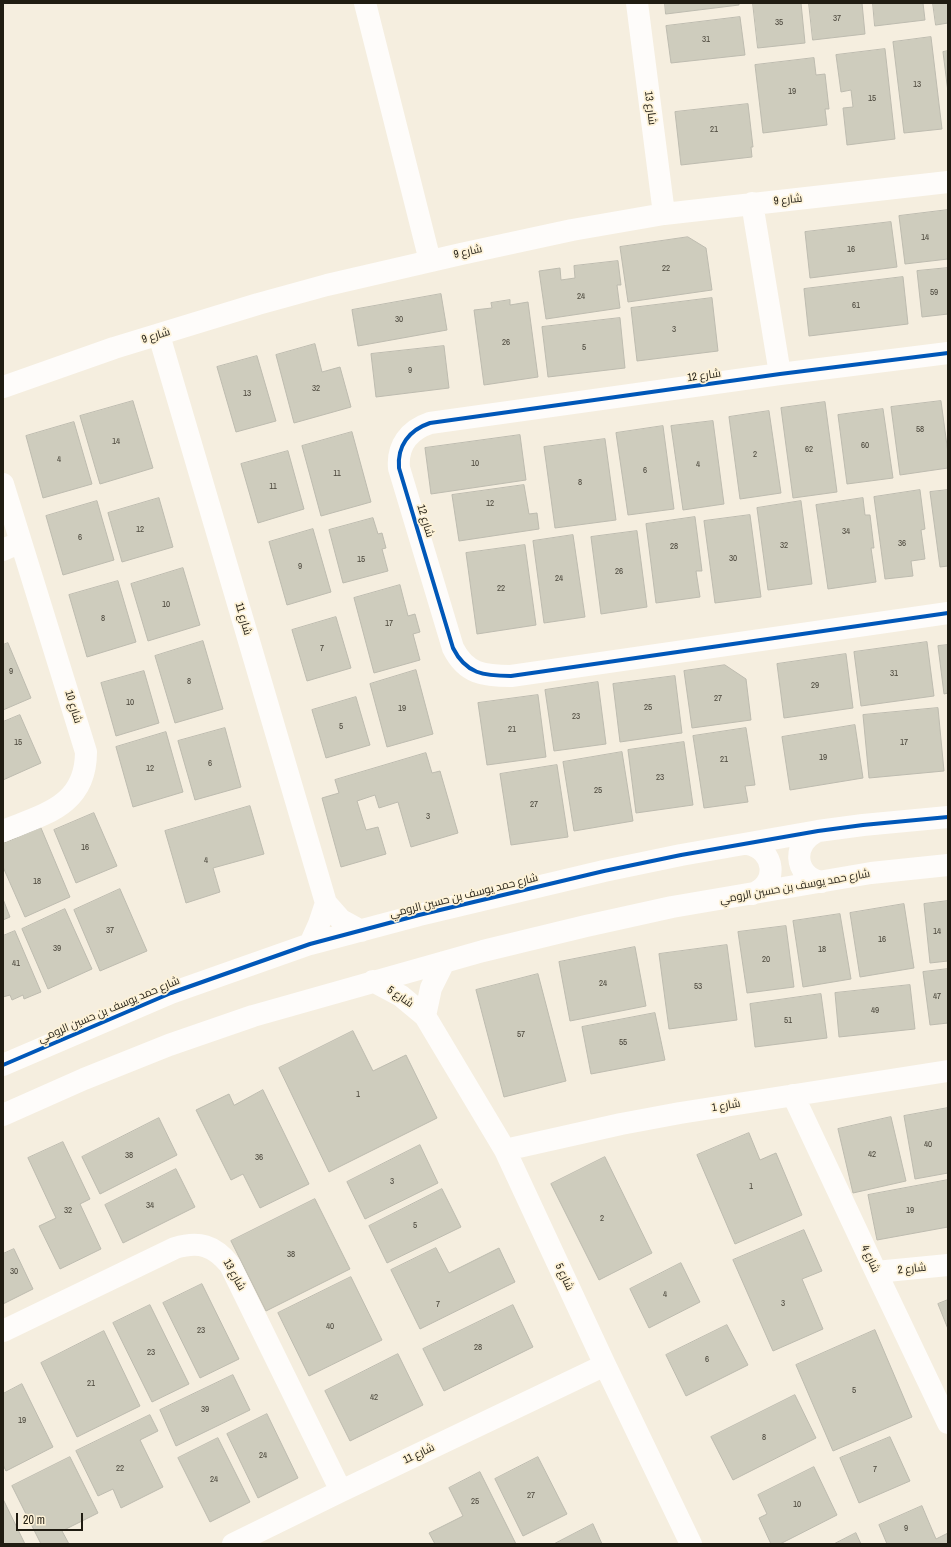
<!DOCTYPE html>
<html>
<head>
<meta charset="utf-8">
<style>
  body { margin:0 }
  #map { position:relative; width:951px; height:1547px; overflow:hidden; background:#f5eedf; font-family:"Archivo Narrow",sans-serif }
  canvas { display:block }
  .frame { position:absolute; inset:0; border:4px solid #201c12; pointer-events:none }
  .scale { position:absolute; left:16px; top:1513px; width:67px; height:18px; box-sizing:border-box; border:2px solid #201c12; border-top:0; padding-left:5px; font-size:12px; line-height:14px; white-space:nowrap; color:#201c12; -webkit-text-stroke:3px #fdf2d7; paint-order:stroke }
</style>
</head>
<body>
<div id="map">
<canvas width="951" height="1547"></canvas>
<div class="frame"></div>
<div class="scale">20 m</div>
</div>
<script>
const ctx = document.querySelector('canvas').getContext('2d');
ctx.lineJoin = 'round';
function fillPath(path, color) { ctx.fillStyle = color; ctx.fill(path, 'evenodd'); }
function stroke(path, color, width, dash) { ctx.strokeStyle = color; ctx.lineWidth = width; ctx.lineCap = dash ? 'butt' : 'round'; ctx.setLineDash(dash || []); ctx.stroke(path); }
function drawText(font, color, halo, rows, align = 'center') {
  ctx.font = font + ' "Archivo Narrow",Cairo,sans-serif'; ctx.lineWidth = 3.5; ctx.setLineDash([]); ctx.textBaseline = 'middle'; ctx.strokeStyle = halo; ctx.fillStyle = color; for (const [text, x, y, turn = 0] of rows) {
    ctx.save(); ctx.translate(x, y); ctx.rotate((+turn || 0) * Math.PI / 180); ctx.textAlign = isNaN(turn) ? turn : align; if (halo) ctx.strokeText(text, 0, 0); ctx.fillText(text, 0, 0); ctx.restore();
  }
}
const building = new Path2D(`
  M665 3H739V5L666 14Z
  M753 3H801L805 43 758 48Z
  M809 3H862L865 34 813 40Z
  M873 3H923L925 20 875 26Z
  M933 3H948V23L936 25Z
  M740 17 745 55 671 63 666 26Z
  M931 37 942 129 904 133 893 42Z
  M885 49 895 139 847 145 843 108 853 107 851 90 841 92 836 55Z
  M948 51V92L943 52Z
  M814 58 816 75 825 74 829 109H825L827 125 763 133 755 65Z
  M748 104 753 147H751L752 157 681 165 675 112Z
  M948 210V259L905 264 899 216Z
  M891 222 897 267 810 278 805 232Z
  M688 237 706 248 712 290 628 302 620 247Z
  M618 261 621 285H617L620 308 546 319 539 271 560 268 561 280 575 278 574 266Z
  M948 268V314L922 317 917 271Z
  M903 277 908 324 809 336 804 289Z
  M441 294 447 330 358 346 352 310Z
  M712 298 718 351 637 361 631 308Z
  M510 300V305L528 302 538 377 484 385 474 310 492 308 491 303Z
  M620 318 625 368 548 377 542 327Z
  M315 344 322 372 340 367 351 407 294 423 276 355Z
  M444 346 449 388 376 397 371 354Z
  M257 356 276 421 236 432 217 367Z
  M133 401 153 468 100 484 80 416Z
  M941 401 948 453V468L900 475 891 407Z
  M825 402 837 492 793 498 781 408Z
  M883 409 893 478 847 484 838 415Z
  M769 411 781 493 740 499 729 417Z
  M713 421 724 504 683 510 671 426Z
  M74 422 92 484 43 498 26 436Z
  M663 426 674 509 628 515 616 433Z
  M352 432 371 502 321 516 302 446Z
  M520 435 526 480 431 494 425 448Z
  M605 439 616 520 555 528 544 447Z
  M288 451 304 509 258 523 241 464Z
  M524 485 529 514 537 513 539 529 459 541 452 495Z
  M920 490 925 529 921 530 925 559 911 561 913 576 885 579 874 497Z
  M948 490V566L940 567 930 492Z
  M159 498 173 547 122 562 108 513Z
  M863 498 865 515H870L874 548H871L876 582 828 589 816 505Z
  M97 501 114 560 63 575 46 516Z
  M801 501 812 584 768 590 757 508Z
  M750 515 761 597 715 603 704 521Z
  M695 517 702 571H696L700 597 656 603 646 524Z
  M373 518 378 534 382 533 386 548 382 549 388 571 343 583 329 530Z
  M313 529 331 592 287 605 269 542Z
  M637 531 647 607 601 614 591 537Z
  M573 535 585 617 544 623 533 541Z
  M525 545 536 625 477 634 466 553Z
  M183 568 200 625 148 641 131 584Z
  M118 581 136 642 87 657 69 595Z
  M400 585 408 616 415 614 420 632 413 634 420 660 374 673 354 598Z
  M336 617 351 668 307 681 292 630Z
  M203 641 223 709 175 723 155 656Z
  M927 642 934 696 861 706 854 652Z
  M8 643 31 698 3 710V645Z
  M948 645V693L944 694 938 646Z
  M846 654 853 708 784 718 777 664Z
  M725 665 746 679 751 720 692 728 684 671Z
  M416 670 433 734 387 747 370 684Z
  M144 671 159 723 116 736 101 683Z
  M675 676 682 733 620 742 613 684Z
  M598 682 606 744 554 751 545 690Z
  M538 695 546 757 487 765 478 703Z
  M356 697 370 745 326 758 312 710Z
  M938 708 944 771 869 778 863 715Z
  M20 715 41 763 3 780V722Z
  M855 725 863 778 790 790 782 737Z
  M225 728 241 787 195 800 178 741Z
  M746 728 755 785 745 786 748 802 704 808 693 736Z
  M166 732 183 792 133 807 116 747Z
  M684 742 693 805 636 813 628 750Z
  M622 752 633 821 574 831 563 762Z
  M426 753 432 773 440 771 458 833 411 847 398 802 379 808 375 795 357 801 366 830 378 827 386 854 341 867 322 798 339 793 335 780Z
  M557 765 568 837 511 845 500 774Z
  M250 806 264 854 213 868 220 892 186 903 165 831Z
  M94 813 117 866 76 883 54 830Z
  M41 828 70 897 25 917 3 867V844Z
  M120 889 147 951 100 971 74 910Z
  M3 899 10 917 3 920Z
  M948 901V961L930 963 924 904Z
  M904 904 914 968 860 977 850 913Z
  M65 909 92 969 48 989 22 929Z
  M840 914 851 979 803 987 793 921Z
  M786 926 794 987 747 993 738 932Z
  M15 931 41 992 24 999 23 995 12 1000 10 995 3 997V936Z
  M727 945 737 1020 669 1029 659 954Z
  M635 947 646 1006 570 1021 559 962Z
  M948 969V1023L930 1025 923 972Z
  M538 974 566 1081 504 1097 476 990Z
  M910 985 915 1029 839 1037 835 993Z
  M821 994 827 1038 755 1047 750 1004Z
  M655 1013 665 1060 591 1074 582 1027Z
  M353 1031 373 1071 406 1055 437 1118 329 1172 279 1068Z
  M263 1090 309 1184 260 1208 243 1174 231 1180 196 1110 229 1094 234 1105Z
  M948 1108V1173L915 1179 904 1116Z
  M891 1117 906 1181 853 1193 838 1129Z
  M159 1118 177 1155 100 1194 82 1157Z
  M749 1133 760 1160 776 1153 802 1215 735 1244 697 1155Z
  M63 1142 90 1199 80 1204 101 1249 60 1269 39 1226 56 1218 28 1158Z
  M420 1145 438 1183 365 1219 347 1182Z
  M605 1157 652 1253 599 1280 551 1184Z
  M176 1169 195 1207 123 1243 105 1205Z
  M948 1180V1227L877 1240 868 1195Z
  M442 1189 461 1227 387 1263 369 1226Z
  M315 1199 350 1269 266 1311 231 1241Z
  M804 1230 822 1271 802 1279 823 1329 773 1351 733 1260Z
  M436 1248 449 1273 499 1248 515 1282 420 1329 391 1270Z
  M14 1249 33 1289 3 1304V1254Z
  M681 1263 700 1302 649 1328 630 1289Z
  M351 1277 382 1340 309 1376 278 1313Z
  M202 1284 239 1359 200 1378 163 1303Z
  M948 1300V1329L938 1304Z
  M150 1305 189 1384 152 1402 113 1323Z
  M513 1305 533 1347 444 1391 423 1349Z
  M727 1325 748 1365 686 1396 666 1355Z
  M875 1330 912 1417 833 1451 796 1365Z
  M104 1331 140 1406 77 1437 41 1363Z
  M398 1354 423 1405 350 1441 325 1391Z
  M233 1375 250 1410 176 1446 160 1410Z
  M22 1384 53 1447 6 1471 3 1465V1394Z
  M795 1395 816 1438 733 1480 711 1437Z
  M267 1414 298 1478 258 1498 227 1434Z
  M150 1415 158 1431 140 1440 163 1487 121 1508 113 1489 98 1496 76 1451Z
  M890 1437 910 1481 859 1503 840 1458Z
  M218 1438 250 1502 210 1522 178 1458Z
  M70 1457 98 1513 62 1531 69 1544H41L12 1486Z
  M538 1457 567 1514 523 1536 495 1479Z
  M814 1467 837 1515 780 1544H771L759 1518 767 1514 758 1495Z
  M480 1472 516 1544H435L429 1533 463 1516 449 1488Z
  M3 1499 25 1544H3Z
  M922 1506 936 1539 948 1533V1544H887L879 1525Z
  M593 1524 602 1544H554Z
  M856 1533 861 1544H834Z`);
const minor = new Path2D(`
  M365 3 430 261
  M637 3 664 214
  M752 203 780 374
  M159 335 326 903 341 920 361 931
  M948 353 780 374 430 423C409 430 397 446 399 468L453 648C466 674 484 676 511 676L948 613
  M3 387 114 348 258 304 327 285 461 254 572 230 664 214 948 182
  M3 484 86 752C86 806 44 814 3 831
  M3 550 21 542
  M818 831C792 842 793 875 821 882
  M747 844C776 849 779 885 752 894
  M310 944 319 924 326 903
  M373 981 401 996 425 1016 505 1150 605 1365 691 1544
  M425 1016 431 988 444 962
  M3 1065 171 993 310 944 419 915 604 871 681 855 818 831 863 825 948 817
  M793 1095 876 1272 948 1423
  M3 1115 84 1079 169 1045 253 1016 483 951 586 926 672 907 871 873 948 865
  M505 1150 621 1124 680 1113 948 1071
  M876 1272 948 1265
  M3 1331 175 1248C199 1241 214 1245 230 1265L341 1491
  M233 1544 341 1491 605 1365`);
const cycleway = new Path2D(`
  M948 353 780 374 430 423C409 430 397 446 399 468L453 648C466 674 484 676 511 676L948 613
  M3 1065 171 993 310 944 419 915 604 871 681 855 818 831 863 825 948 817`);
const numberNames = [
  ["37",837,19],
  ["35",779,23],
  ["31",706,40],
  ["13",917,85],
  ["19",792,92],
  ["15",872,99],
  ["21",714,130],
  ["14",925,238],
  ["16",851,250],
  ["22",666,269],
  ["59",934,293],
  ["24",581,297],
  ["61",856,306],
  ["30",399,320],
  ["3",674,330],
  ["26",506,343],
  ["5",584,348],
  ["9",410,371],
  ["32",316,389],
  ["13",247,394],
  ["58",920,430],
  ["14",116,442],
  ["60",865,446],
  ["62",809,450],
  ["2",755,455],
  ["4",59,460],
  ["10",475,464],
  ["4",698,465],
  ["6",645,471],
  ["11",337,474],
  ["8",580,483],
  ["11",273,487],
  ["12",490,504],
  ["12",140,530],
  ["34",846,532],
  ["6",80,538],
  ["36",902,544],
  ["32",784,546],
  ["28",674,547],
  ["30",733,559],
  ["15",361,560],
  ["9",300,567],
  ["26",619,572],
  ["24",559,579],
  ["22",501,589],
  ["10",166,605],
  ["8",103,619],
  ["17",389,624],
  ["7",322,649],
  ["9",11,672],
  ["31",894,674],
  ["8",189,682],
  ["29",815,686],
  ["27",718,699],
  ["10",130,703],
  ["25",648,708],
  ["19",402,709],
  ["23",576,717],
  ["5",341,727],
  ["21",512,730],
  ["15",18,743],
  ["17",904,743],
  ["19",823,758],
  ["21",724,760],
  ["6",210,764],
  ["12",150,769],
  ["23",660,778],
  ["25",598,791],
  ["27",534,805],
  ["3",428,817],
  ["16",85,848],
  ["4",206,861],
  ["18",37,882],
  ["37",110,931],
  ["14",937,932],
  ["16",882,940],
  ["39",57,949],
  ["18",822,950],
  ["20",766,960],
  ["41",16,964],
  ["24",603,984],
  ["53",698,987],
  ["47",937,997],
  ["49",875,1011],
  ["51",788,1021],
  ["57",521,1035],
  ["55",623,1043],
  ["1",358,1095],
  ["40",928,1145],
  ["42",872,1155],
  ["38",129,1156],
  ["36",259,1158],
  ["3",392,1182],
  ["1",751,1187],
  ["34",150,1206],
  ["32",68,1211],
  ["19",910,1211],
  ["2",602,1219],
  ["5",415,1226],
  ["38",291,1255],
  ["30",14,1272],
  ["4",665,1295],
  ["3",783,1304],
  ["7",438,1305],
  ["40",330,1327],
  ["23",201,1331],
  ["28",478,1348],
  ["23",151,1353],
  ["6",707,1360],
  ["21",91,1384],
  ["5",854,1391],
  ["42",374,1398],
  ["39",205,1410],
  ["19",22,1421],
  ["8",764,1438],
  ["24",263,1456],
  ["22",120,1469],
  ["7",875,1470],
  ["24",214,1480],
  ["27",531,1496],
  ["25",475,1502],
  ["10",797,1505],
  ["9",906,1529]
];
const streetNames = [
  ["شارع 13",650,108,83],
  ["شارع 9",788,200,-6],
  ["شارع 9",468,252,-12],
  ["شارع 9",156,336,-17],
  ["شارع 12",704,376,-8],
  ["شارع 12",425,521,73],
  ["شارع 11",243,619,74],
  ["شارع 10",73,707,73],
  ["شارع حمد يوسف بن حسين الرومي",795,887,-10],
  ["شارع حمد يوسف بن حسين الرومي",464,896,-14],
  ["شارع 5",400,997,34],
  ["شارع حمد يوسف بن حسين الرومي",109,1010,-23],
  ["شارع 1",726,1106,-9],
  ["شارع 4",870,1259,65],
  ["شارع 2",912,1269,-6],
  ["شارع 13",234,1275,61],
  ["شارع 5",564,1277,65],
  ["شارع 11",419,1454,-25]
];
fillPath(building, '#ceccbd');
stroke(building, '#bdbbaf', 1);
stroke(minor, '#fefcfa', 22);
stroke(cycleway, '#0057b8', 4);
drawText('9px', '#4c483d', null, numberNames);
drawText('11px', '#201c12', '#fdf2d7', streetNames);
</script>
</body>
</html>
